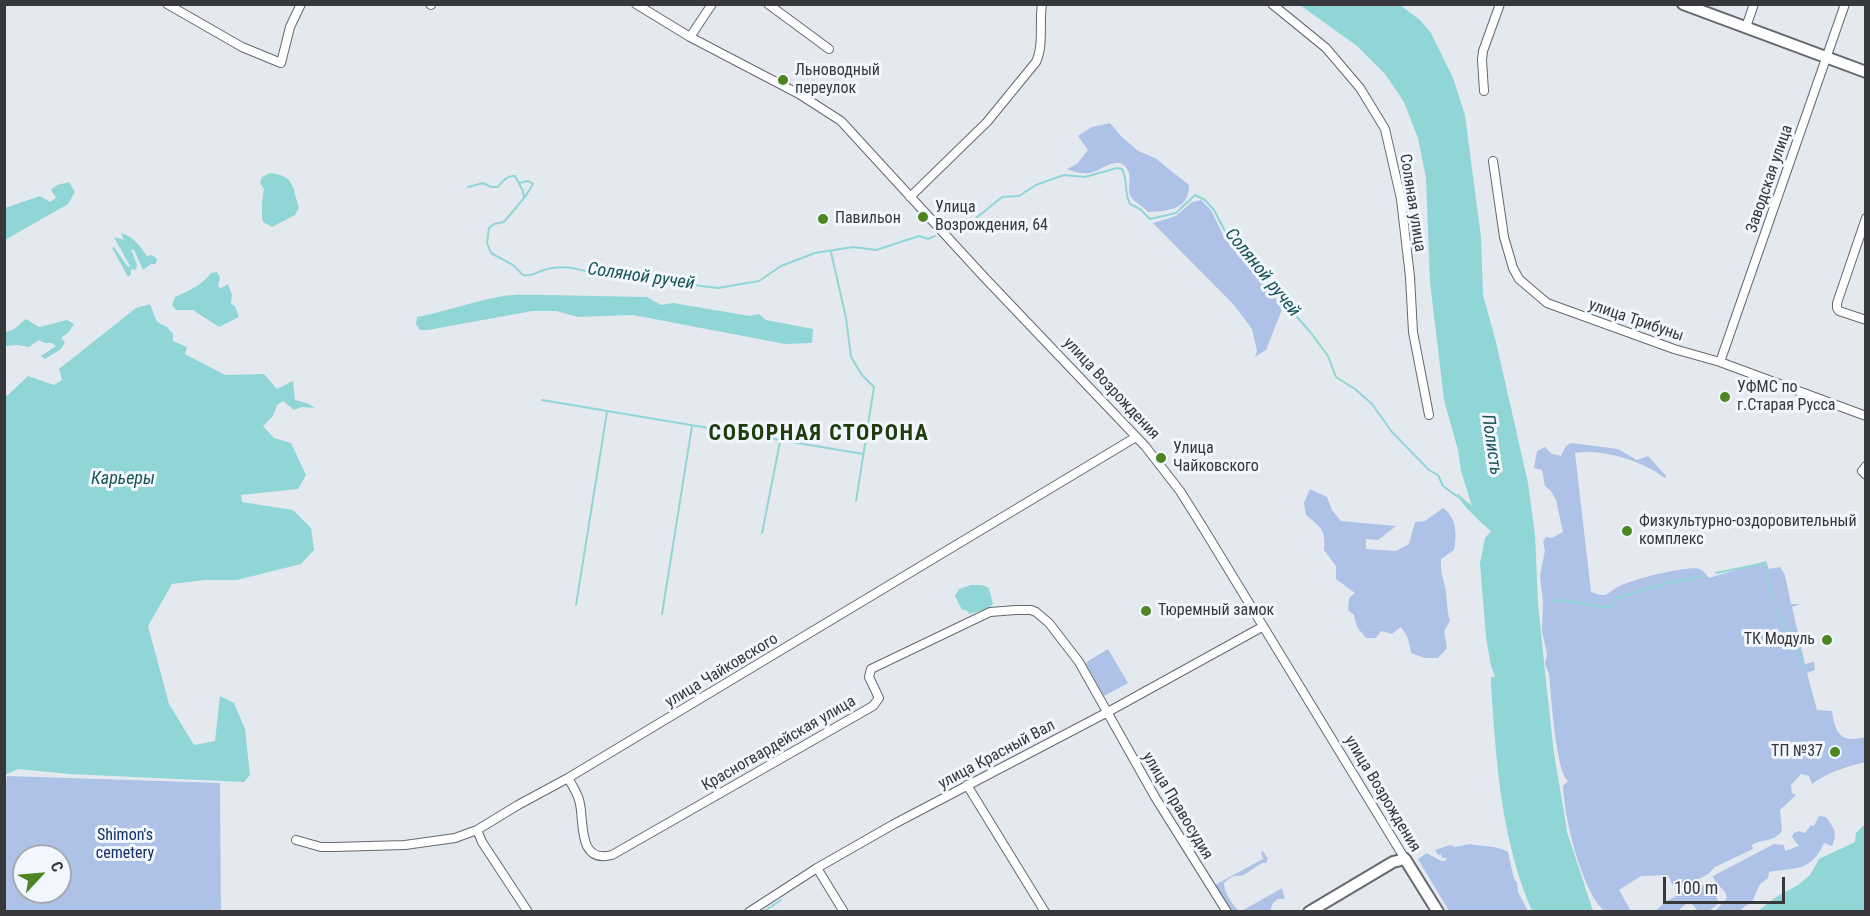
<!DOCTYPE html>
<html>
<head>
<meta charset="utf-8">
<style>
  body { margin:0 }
  #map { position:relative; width:1870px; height:916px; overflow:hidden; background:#e4e9f0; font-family:"Roboto Condensed",sans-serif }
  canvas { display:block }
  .frame { position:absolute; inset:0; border:6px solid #36383b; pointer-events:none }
  .north { position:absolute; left:12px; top:844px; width:60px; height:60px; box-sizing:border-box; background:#f2f6fe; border:2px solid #a7aab0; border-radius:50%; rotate:64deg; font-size:16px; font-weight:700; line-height:24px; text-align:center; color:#36383b }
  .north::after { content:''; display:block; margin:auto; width:21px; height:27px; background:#4c8521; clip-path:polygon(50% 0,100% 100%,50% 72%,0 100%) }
  .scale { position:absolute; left:1663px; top:877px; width:122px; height:27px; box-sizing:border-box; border:3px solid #36383b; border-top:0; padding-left:8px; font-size:18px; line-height:21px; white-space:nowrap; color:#36383b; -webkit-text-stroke:4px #f2f6fe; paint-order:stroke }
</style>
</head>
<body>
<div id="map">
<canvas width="1870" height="916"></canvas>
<div class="frame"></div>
<div class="north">С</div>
<div class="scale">100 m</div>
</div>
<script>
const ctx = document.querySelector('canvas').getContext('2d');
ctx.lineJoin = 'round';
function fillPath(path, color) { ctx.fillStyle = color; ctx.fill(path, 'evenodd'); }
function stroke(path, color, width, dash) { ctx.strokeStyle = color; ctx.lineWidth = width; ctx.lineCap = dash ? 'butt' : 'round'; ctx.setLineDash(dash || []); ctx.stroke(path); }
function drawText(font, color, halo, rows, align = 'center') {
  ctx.font = font + ' "Roboto Condensed",sans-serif'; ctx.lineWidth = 6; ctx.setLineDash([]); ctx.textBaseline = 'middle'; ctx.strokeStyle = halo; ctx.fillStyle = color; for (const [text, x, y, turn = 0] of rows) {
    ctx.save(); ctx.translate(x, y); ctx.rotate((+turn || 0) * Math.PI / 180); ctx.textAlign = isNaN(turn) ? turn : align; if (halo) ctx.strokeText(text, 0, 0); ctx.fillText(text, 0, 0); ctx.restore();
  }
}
const green = new Path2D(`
  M1110 123 1121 136 1138 151 1155 158 1189 185C1189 210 1168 211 1148 212 1143 206 1134 202 1131 197 1126 188 1133 178 1127 169 1117 154 1102 171 1090 173 1081 174 1075 172 1067 169L1077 164 1088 150 1078 136 1092 127Z
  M1201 200 1211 210 1223 235 1233 249 1283 307 1266 350 1255 357 1257 351 1252 329 1234 305 1153 223 1176 216 1192 202Z
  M1571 443 1618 449 1637 460 1648 456 1666 476 1665 478C1643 461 1602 448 1575 453L1591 592C1610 599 1605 593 1620 586 1631 580 1688 565 1699 569 1703 570 1706 574 1709 578L1766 561 1769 569 1780 567 1785 575 1791 604H1800L1792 607 1805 664 1814 662 1815 670 1807 673 1817 710 1832 711C1835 733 1841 744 1865 737V762C1846 767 1828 772 1812 784L1809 776 1801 774 1791 785 1792 793 1796 795 1780 810 1782 831C1771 844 1763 838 1752 845L1753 849 1715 867 1708 874 1679 890 1672 884 1668 875 1641 876 1619 890 1631 911 1603 910C1581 888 1564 817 1563 786L1568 781C1556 772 1551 693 1549 674L1545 664 1547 654 1542 631 1543 602 1540 576 1545 550 1543 542 1546 537 1552 538 1563 532 1556 500 1551 491 1545 486 1542 470 1534 468 1537 451 1545 447 1552 454 1561 456 1566 446Z
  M1310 489 1327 497 1332 510 1341 521 1396 526 1378 540 1366 539V549L1396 551 1409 544 1415 522 1425 521 1443 508C1457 517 1457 536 1454 550L1441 559C1440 574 1444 579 1446 592 1447 602 1447 611 1450 621L1444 631 1447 648 1438 658H1425L1411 653 1408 638 1401 627 1392 634 1381 631 1376 638H1366L1357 627 1354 615 1348 610 1349 598 1355 593 1336 579V566L1324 550C1326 530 1321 527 1306 515L1304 503Z
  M1108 649 1128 683 1104 696 1086 664 1088 661Z
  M7 776 220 783 221 911H5L4 796ZM24 856H60V892H24Z
  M1819 816 1826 817C1834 828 1838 833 1832 846L1824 843C1810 873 1796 867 1769 872L1768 878 1760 884 1752 902 1744 907 1740 911H1715L1727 898C1726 888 1714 885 1713 876L1774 844 1784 845 1785 851 1799 846 1792 837 1794 833 1799 831 1805 833 1811 825 1814 826Z
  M1470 844C1483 847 1496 845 1508 852L1514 879 1517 882 1518 892 1528 911H1449L1418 859 1427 853 1441 861H1445L1447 858H1442L1441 854 1438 855 1435 850 1450 845 1455 847Z
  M1263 851 1268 859 1266 863H1262L1242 876C1235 874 1229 878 1224 883 1224 892 1233 907 1240 911H1229L1213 886 1263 859 1261 852Z
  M1707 884 1711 885 1718 901 1717 905 1710 910 1698 911 1692 904 1687 903 1678 911H1655L1667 901 1683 892Z
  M1282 888 1285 899H1278L1273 903 1270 911H1242Z`);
const water = new Path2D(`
  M1300 5H1400L1420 20 1431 33 1453 78 1465 115 1481 237 1483 295 1496 342 1528 483 1535 535 1538 603 1545 672 1554 754 1565 818 1567 832 1593 911H1532C1501 839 1496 761 1491 684V677H1495L1491 666 1486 638 1480 563 1485 538 1491 531C1483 524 1458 502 1457 493L1472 506 1461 471 1458 450 1444 400 1430 282 1426 178 1418 138 1404 102 1385 74 1357 46Z
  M270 173C295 176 292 186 299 208L295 215 272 227 263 222C261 214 262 198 264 189L260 183 262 177Z
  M69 182 75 192 68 204 5 240V208L40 196 50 202 56 198 51 190 57 185Z
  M121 233C133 236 140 246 147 256L152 255 157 259 156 264H151L143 270 134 250 131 249 137 265 136 270 131 269V274L128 277 112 248 114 247 128 267 130 266 114 237 124 240Z
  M217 272 220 277 218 287 221 288 228 284 232 295 231 304 235 306 239 317 219 327 193 310H176L172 305 175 297C190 290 201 286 211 273Z
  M545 295 647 297 661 305 673 303 750 316 759 314 766 320 813 329 812 343 785 344 633 315 578 317 556 311H532L428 330H420L416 324 417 317C444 312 471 302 498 297 513 294 530 295 545 295Z
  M150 304 157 322 167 327 173 334V341L187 347 185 354 225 375 264 374 277 389 293 381 295 400 309 404 315 408 302 407 294 410 283 401 277 405 273 416 263 426 274 438 291 443 306 475 298 489 241 495 242 502 293 510 311 528 314 550 301 564 237 580H205L172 584 148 626 169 704 194 745 215 741 220 696 234 703 245 729 250 775 244 782 69 774 18 769 5 775V396L8 395 28 376 54 385 62 380 59 369 136 308Z
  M26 319 39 327 67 320 74 324 69 332 61 338 65 342 61 349 45 359 41 356 56 346 52 343H45L39 340 29 347 17 345 5 346V332L13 330Z
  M971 585H982L989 588 993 604 989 608 970 614 966 610H962L955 596 959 589Z
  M1865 824V911H1758L1776 897 1798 885 1810 875 1819 859 1855 842 1856 833Z`);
const stream = new Path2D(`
  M519 183 528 181 533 184 525 197
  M468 187 483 183 491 187H498C502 181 507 175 515 176L523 191 524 198 504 222 494 224 489 228 487 243 491 253 513 265 523 275C532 276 534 274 541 271 557 265 573 267 588 272L718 288 759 281 781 266 815 253 853 247 876 250 919 236 928 239 935 236
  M959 232 1002 197 1019 196 1036 185 1064 175 1085 177 1117 168 1122 169C1128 180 1124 193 1130 204L1140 209 1150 219 1176 213 1195 195 1205 200 1214 210 1226 233 1236 247 1252 259 1272 288 1311 333 1328 356 1336 377 1355 389 1372 404 1392 432 1429 470 1438 475 1443 486 1458 497
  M831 252 846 318 851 357 862 375 874 387 856 501
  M542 400 863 454
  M762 533 780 442
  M1716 573 1765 563 1773 601
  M1553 601 1561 600 1609 608 1616 598 1664 584 1704 576
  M576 605 607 412
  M1775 609 1797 646 1803 668
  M662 614 692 426
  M763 912 781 900`);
const minor = new Path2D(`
  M167 4 242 47 281 63 290 27 301 4
  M430 4 431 5
  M636 4 690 37 799 94 841 121 984 277 1145 446 1180 491 1202 526 1405 859
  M768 4 829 49
  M1272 4 1326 48 1360 88 1385 129 1401 199 1410 277 1413 332 1429 415
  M1746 27 1754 4
  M690 37 712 4
  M1484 91 1482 60 1483 51 1500 4
  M1493 161 1504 237 1513 268 1519 279 1547 303 1674 349 1720 362 1866 416
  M910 197 987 122 1036 62C1044 45 1039 23 1042 4
  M1866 218 1837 303V308L1839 311 1866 320
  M1720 362 1845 4
  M1866 466 1862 471 1866 475
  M568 778C573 787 579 795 580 804 584 823 578 864 612 855L873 706 879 698 869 677 871 669 990 612 1016 610H1031L1036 612 1049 623 1079 662 1155 797 1227 912
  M967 785 1045 912
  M477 830 482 842 528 912
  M296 840 321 847H333L405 845 455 838 477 830 518 805 568 778 1136 437
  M817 868 844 912
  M749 912 817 868 894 824 1106 713 1262 627`);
const tertiary = new Path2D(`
  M1309 912 1393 862 1405 859 1438 912`);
const secondary = new Path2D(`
  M1683 4 1866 72`);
const markers = [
  [783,80,6,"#4c8521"],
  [923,217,6,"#4c8521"],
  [823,219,6,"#4c8521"],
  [1725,397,6,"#4c8521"],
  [1161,458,6,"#4c8521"],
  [1627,531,6,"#4c8521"],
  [1146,611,6,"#4c8521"],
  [1827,640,6,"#4c8521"],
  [1835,752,6,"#4c8521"]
];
const poiNames = [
  ["Льноводный",795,71],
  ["переулок",795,89],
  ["Улица",935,208],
  ["Возрождения, 64",935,226],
  ["Павильон",835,219],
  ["УФМС по",1737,388],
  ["г.Старая Русса",1737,406],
  ["Улица",1173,449],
  ["Чайковского",1173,467],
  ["Физкультурно-оздоровительный",1639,522],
  ["комплекс",1639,540],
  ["Тюремный замок",1158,611],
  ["ТК Модуль",1815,640,"right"],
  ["ТП №37",1823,752,"right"]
];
const streetNames = [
  ["Заводская улица",1770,179,-71],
  ["Соляная улица",1412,203,81],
  ["улица Трибуны",1636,321,19],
  ["улица Возрождения",1111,389,47],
  ["улица Чайковского",722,671,-31],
  ["Красногвардейская улица",779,744,-30],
  ["улица Красный Вал",997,755,-28],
  ["улица Возрождения",1382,794,59],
  ["улица Правосудия",1177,806,59]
];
const parkNames = [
  ["Shimon's",125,836],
  ["cemetery",125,854]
];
const waterNames = [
  ["Соляной ручей",1262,273,51],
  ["Соляной ручей",641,277,8],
  ["Полисть",1491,445,82],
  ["Карьеры",123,479]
];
const districtNames = [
  ["СОБОРНАЯ СТОРОНА",819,434]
];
fillPath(green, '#adc2e6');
fillPath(water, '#90d6d7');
stroke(stream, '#90d6d7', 2);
stroke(minor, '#65686f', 10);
stroke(tertiary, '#65686f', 14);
stroke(secondary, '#65686f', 14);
stroke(minor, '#fff', 8);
stroke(tertiary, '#fff', 10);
stroke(secondary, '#fff', 10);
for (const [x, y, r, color] of markers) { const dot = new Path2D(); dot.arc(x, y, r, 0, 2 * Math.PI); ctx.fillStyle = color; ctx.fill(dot); stroke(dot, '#f2f6fe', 2); }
drawText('16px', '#36383b', '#f2f6fe', poiNames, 'left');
drawText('16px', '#36383b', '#f2f6fe', streetNames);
drawText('16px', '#123064', '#f2f6fe', parkNames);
drawText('italic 18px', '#185456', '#f2f6fe', waterNames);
ctx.letterSpacing = '1.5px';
drawText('bold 22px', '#203c0c', '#f2f6fe', districtNames);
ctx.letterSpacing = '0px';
</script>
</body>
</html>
